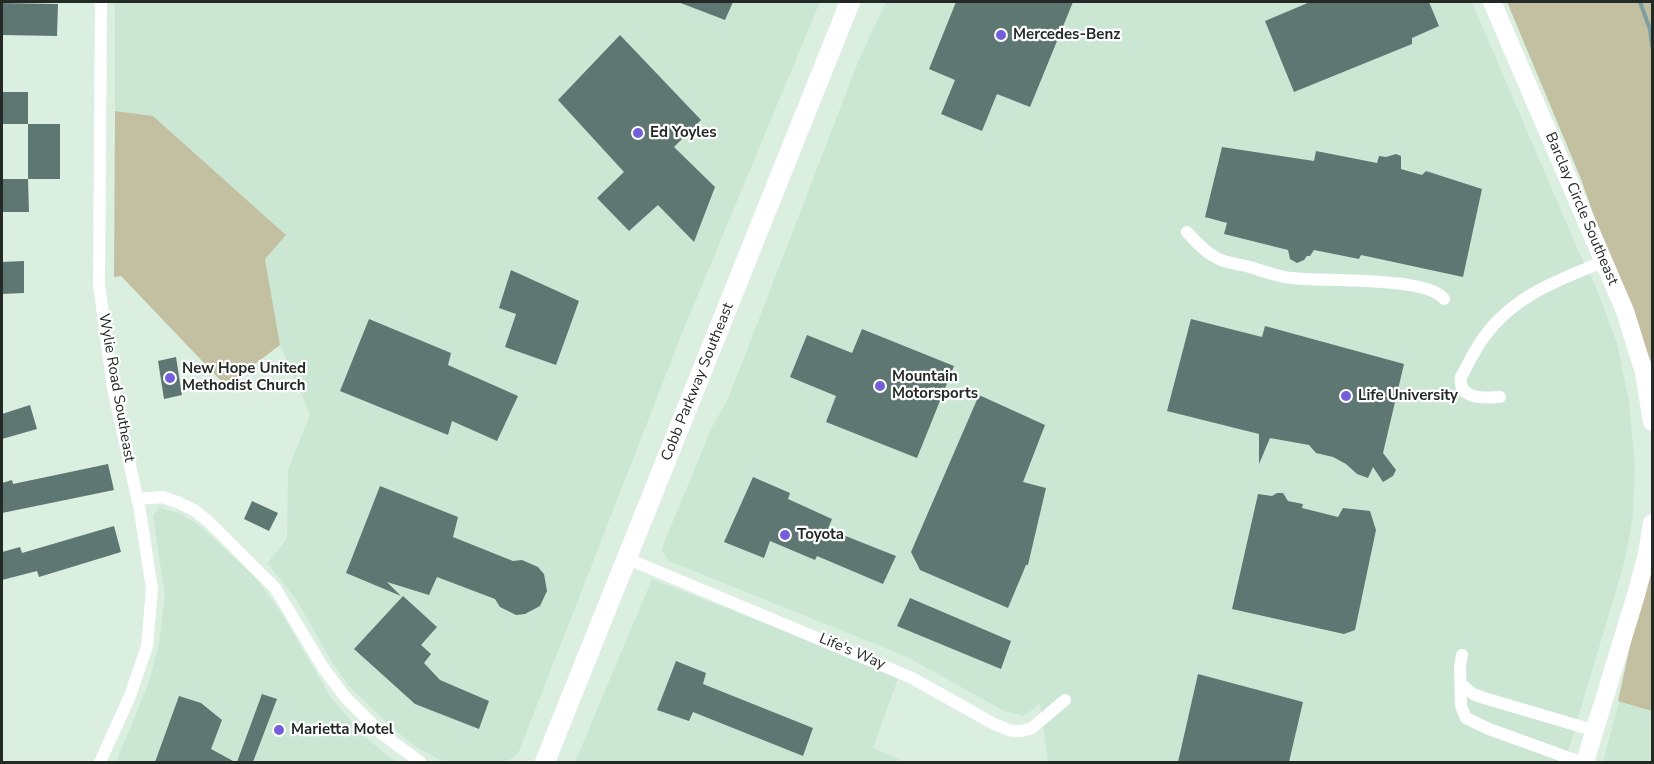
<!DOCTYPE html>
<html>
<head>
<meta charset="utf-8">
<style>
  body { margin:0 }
  #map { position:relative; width:1654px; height:764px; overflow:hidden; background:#dbefe1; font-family:"Nunito Sans",sans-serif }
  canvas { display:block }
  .frame { position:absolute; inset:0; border:3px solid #232a25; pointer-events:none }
</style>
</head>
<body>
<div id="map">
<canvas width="1654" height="764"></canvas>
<div class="frame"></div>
</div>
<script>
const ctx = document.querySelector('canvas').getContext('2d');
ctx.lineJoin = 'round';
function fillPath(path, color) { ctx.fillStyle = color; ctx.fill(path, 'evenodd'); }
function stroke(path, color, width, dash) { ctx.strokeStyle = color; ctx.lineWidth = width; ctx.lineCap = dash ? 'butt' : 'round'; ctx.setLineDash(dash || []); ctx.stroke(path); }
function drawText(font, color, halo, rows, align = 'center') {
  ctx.font = font + ' "Nunito Sans",sans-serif'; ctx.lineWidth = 4.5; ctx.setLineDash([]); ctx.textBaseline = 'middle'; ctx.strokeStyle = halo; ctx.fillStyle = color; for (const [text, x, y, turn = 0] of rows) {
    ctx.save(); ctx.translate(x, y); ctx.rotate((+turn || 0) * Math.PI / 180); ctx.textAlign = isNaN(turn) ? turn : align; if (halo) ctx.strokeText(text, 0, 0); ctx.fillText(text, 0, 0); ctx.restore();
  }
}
const built = new Path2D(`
  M115 2H820L683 331 518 754 506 762H444L416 747 389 725 348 685 333 664 296 599 267 563 287 539 288 470 310 414 280 345 265 258 286 235 153 116 115 111Z
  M886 2H1472L1578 250 1597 290 1617 343 1629 402 1635 464 1633 516 1625 560 1565 762H1048L1040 704 1023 716 1004 711 907 657 669 561 661 550 712 427 728 399 860 57Z
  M159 508 179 513 200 526 255 577 281 612 331 698 365 737 396 762H116L149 682 159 643 165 596 153 516Z
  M1652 576V762H1603L1613 724Z
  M652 579 899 676 873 748 905 762H575Z`);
const green = new Path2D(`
  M1507 2H1652V364L1627 310 1581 179Z
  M115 111 153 116 286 235 265 259 280 345 226 386 121 276 114 277Z
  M1652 546V711L1618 701Z`);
const stream = new Path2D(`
  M1640 2 1650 29 1652 46`);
const building = new Path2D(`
  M678 2H733L725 20Z
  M956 2H1073L1030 107 997 94 982 131 941 114 955 80 929 69Z
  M1310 2H1429L1439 26 1412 38V44L1294 92 1265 21Z
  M2 3 58 4 57 36 2 35Z
  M620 35 701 120 674 147 715 187 694 242 658 205 629 231 597 198 624 172 558 100Z
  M2 92H28V124H2Z
  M28 124H60V179H28Z
  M1222 147 1314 161 1316 151 1377 163 1379 156 1386 157 1396 154 1401 156V169L1422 175 1426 171 1482 189 1463 277 1361 255 1359 259 1314 250 1310 256H1307L1304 260 1297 263 1290 259 1288 250 1224 234 1227 223 1205 217Z
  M2 179H28L29 212H2Z
  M24 261V293L2 294V262Z
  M511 270 579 301 556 365 505 347 516 314 499 308Z
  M369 319 451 353 448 365 518 396 497 441 452 421 448 435 340 391Z
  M1191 319 1262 337 1265 326 1404 364 1383 453 1396 470 1393 476 1383 482 1373 467 1368 478 1357 474 1346 464 1333 457 1316 453 1309 445 1270 438 1259 464V434L1167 411Z
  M862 329 954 366 917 458 826 422 836 396 790 377 807 335 852 353Z
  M176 357 182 395 164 399 158 361Z
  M979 395 1045 425 1023 482 1046 488 1028 565H1026L1008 608 920 570 911 552Z
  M30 405 37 429 2 439V414Z
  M108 464 114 490 2 513V483L12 480 13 484Z
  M753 477 790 493 788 499 832 519 828 529 896 556 883 584 817 556 815 560 770 541 764 558 724 542Z
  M380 486 458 517 453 537 513 561 522 560 538 567 544 574 547 591 540 606 525 614 516 615 500 607 495 599 437 577 429 595 387 582 401 596 346 573Z
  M1277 493H1283L1288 501 1303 504 1302 508 1338 517 1343 508 1370 511 1376 530 1355 630 1344 634 1232 609 1258 494 1272 496Z
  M252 501 278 513 269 531 244 519Z
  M114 526 121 552 39 577 37 571 2 580V552L20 547 22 553Z
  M403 596 437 627 421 645 431 654 424 663 440 680 489 701 479 729 415 704 354 649Z
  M910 598 1011 641 1001 669 897 626Z
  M676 661 706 673 703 684 813 728 803 756 693 712 689 721 657 710Z
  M1198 674 1303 702 1289 762H1178Z
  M262 694 277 699 253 762H237Z
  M179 696 201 703 222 720 211 749 235 762H155Z`);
const street = new Path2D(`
  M1187 232C1196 242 1207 254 1219 259 1227 263 1237 264 1246 266 1261 270 1275 276 1291 278 1321 282 1427 276 1444 299
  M1500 397C1485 398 1458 400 1461 377 1468 364 1475 349 1484 337 1514 295 1559 280 1605 261
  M138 499 163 497 177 502 194 510 209 522 275 588 324 669 345 697 381 733 420 762
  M628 559 912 678 994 724 1012 731H1022L1032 728 1065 700
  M1462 655 1460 666 1461 706 1466 718 1489 729 1580 762
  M1461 684 1473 694 1484 698 1596 731
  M100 762 130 696 147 646 152 589 140 511 113 388 99 285 101 2`);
const secondary = new Path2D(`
  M1492 2 1625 311 1644 372 1652 422
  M1585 762 1636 595 1647 554 1652 523`);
const primary = new Path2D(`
  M545 762 850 2`);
const markers = [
  [1001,35,6,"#745fda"],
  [638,133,6,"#745fda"],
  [170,378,6,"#745fda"],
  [880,386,6,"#745fda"],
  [1346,396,6,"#745fda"],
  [785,535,6,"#745fda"],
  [279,730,6,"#745fda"]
];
const poiNames = [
  ["Mercedes-Benz",1013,35],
  ["Ed Yoyles",650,133],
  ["New Hope United",182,369],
  ["Methodist Church",182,386],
  ["Mountain",892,377],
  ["Motorsports",892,394],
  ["Life University",1358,396],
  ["Toyota",797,535],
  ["Marietta Motel",291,730]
];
const streetNames = [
  ["Barclay Circle Southeast",1581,209,67],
  ["Cobb Parkway Southeast",698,382,-68],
  ["Wylie Road Southeast",116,388,80],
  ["Life's Way",852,652,23]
];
fillPath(built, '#cbe7d4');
fillPath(green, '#c2c0a1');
stroke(stream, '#7f9ea1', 4);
fillPath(building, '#5f7772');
stroke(street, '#fff', 12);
stroke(secondary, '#fff', 18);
stroke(primary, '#fff', 20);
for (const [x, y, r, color] of markers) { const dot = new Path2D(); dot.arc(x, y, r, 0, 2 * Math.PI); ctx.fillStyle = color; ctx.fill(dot); stroke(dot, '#fff', 2); }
drawText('bold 15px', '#232a25', '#fff', poiNames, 'left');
drawText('15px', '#232a25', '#fff', streetNames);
</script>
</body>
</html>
